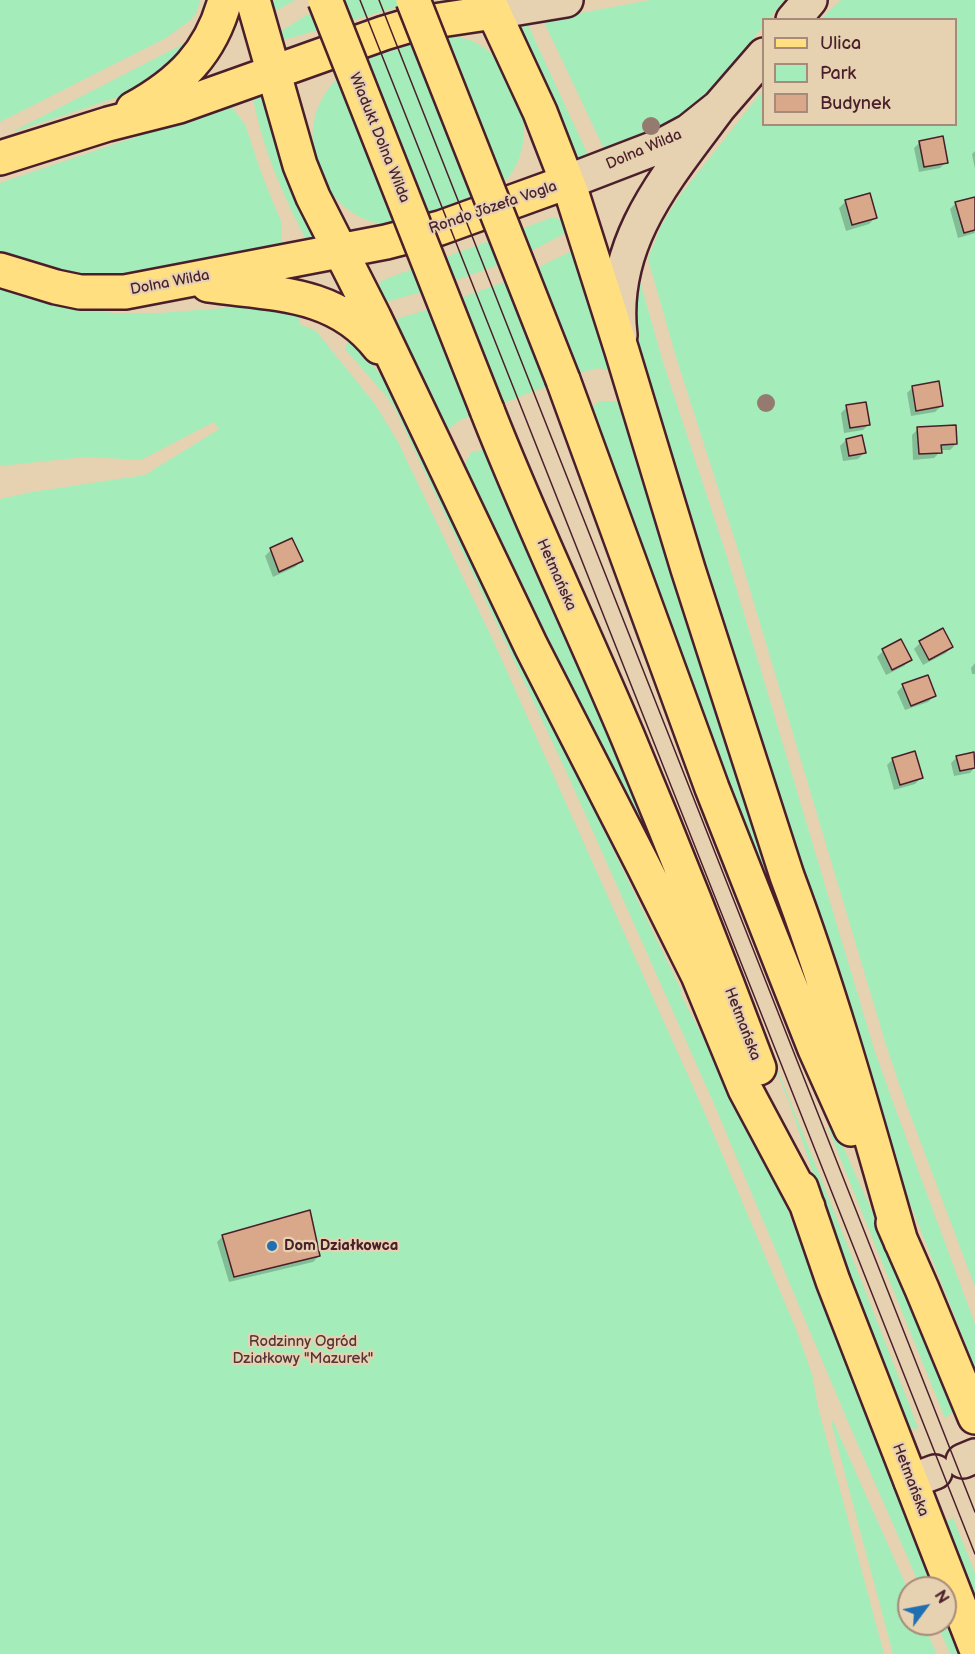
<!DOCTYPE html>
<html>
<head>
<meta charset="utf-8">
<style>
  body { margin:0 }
  #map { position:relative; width:975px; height:1654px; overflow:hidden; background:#e6d1b0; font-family:"Balsamiq Sans",sans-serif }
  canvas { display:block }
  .legend { position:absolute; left:762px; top:18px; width:195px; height:108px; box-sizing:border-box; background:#e6d1b0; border:2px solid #a88a7b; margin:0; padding:8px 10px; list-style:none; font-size:18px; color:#4a1f2b }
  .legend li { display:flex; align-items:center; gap:12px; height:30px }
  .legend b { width:30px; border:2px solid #a88a7b }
  .north { position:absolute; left:897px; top:1576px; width:60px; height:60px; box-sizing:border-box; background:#e6d1b0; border:2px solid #a88a7b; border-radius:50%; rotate:58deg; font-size:16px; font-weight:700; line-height:24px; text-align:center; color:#4a1f2b }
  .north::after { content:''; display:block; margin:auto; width:21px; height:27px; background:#1f6fb2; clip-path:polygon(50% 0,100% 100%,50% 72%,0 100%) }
</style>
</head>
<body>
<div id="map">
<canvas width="975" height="1654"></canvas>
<ul class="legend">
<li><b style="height:8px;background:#ffdf80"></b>Ulica</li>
<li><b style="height:16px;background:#a4edbb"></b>Park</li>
<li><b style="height:16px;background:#d9a88b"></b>Budynek</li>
</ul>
<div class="north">N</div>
</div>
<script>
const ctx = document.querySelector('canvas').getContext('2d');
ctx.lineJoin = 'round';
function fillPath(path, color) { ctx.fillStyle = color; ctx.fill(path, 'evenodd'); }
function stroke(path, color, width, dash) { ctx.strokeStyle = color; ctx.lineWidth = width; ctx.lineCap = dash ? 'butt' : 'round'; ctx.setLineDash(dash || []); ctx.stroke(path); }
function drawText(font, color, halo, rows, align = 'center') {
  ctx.font = font + ' "Balsamiq Sans",sans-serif'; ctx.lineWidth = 4.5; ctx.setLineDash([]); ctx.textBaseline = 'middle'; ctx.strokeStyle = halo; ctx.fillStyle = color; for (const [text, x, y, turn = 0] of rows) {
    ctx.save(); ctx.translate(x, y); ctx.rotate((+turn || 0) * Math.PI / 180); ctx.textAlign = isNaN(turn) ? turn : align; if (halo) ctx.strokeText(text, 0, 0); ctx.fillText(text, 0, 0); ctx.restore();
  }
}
const green = new Path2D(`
  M0 0H200L197 11 192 19 166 38 0 122Z
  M268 0H295L272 13Z
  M343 0H422L280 41 278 33 305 16Z
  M650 0H784L769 19 764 20 763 26 707 98 681 120 605 151 543 20Z
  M841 0H975V1287L904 1098 886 1045 739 553 676 357 648 259 661 226 678 198 763 90 764 124H956V20L821 19Z
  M527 23 589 157C583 159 579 159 574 155L522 36C521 30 522 27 527 23Z
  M440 35C457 35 474 39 487 50 498 59 503 72 509 84 514 95 520 106 523 118 527 138 520 167 505 181 491 194 454 208 435 213 422 217 399 227 387 225 319 217 287 127 337 79 361 54 408 44 440 35Z
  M191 40V51L136 91 14 132V131Z
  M265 93 318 239 307 241C283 196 262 148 253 97Z
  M230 105 245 124 262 175 282 224V246L108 279 85 278 0 255V183Z
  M551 218C562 217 565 223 568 232L513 260 422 292 382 303C379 294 374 287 383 280Z
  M574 250 612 369 607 370 599 368 583 372 460 420 444 433 390 321 429 309 518 277Z
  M635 264 663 362 727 557 874 1049 893 1102 975 1324V1368L894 1162 635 341Z
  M0 286 63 306 84 310 114 313H158L266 305 301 309 299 324 316 331 375 404 398 442 492 638 703 1109 796 1329 812 1374 818 1407 884 1654H0V499L32 492 145 475 219 429 214 422 141 460 86 457 0 466Z
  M349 339C367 357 382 375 394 397L682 992 680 993 754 1136 786 1206 934 1588H921L851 1429 714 1104 566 771 395 409 387 397 345 349Z
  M599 401H617L664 551 669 550 787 923 785 927 782 926 751 846 589 407 597 404Z
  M486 448 599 710 699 954 563 679 567 676 464 465 472 451 475 452Z
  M722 933C789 1097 855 1262 918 1428L916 1429 906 1427 842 1259 790 1105Z
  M833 1124 909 1295 956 1406 953 1412 945 1418 892 1287 828 1128Z
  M833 1421 909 1592V1624H923L937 1654H893L831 1422Z
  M953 1518 975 1573V1606L944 1526 948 1520Z
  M945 1616 960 1654H950L937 1624H945Z`);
const shadow = new Path2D(`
  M920 142 946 162 940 168 919 172 914 148Z
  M975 151V169L972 154Z
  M869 195 875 218 869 224 846 231 839 208 845 202Z
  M975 198V233L958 238 950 209 956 203Z
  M913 387 941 406 935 412 911 416 907 393Z
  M847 407 869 424 863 430 844 433 841 413Z
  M918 429 956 444 950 450H940V452L934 458 913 460 912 435Z
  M846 440 864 453 858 459 843 461 840 446Z
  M271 550 301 561 295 567 273 577 265 556Z
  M900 641 910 660 904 666 886 675 877 657 883 651Z
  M920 643 951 647 946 653 923 665 914 649Z
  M975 663V674H972L971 668Z
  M903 686 934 696 928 702 905 710 897 692Z
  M973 754 975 767 970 773 954 776 951 763 957 757Z
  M893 759 921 778 915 784 894 790 887 765Z
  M223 1236 319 1256 313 1262 229 1282 217 1242Z`);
const building = new Path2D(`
  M943 136 948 163 924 167 919 141Z
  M870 193 877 218 852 225 845 200Z
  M975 197V230L964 233 955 202Z
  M939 381 943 406 916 411 912 386Z
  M866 402 870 425 850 428 846 405Z
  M956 425 957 444 941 445 942 453 919 454 917 427Z
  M862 435 866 453 849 456 846 439Z
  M292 538 303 561 279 572 270 548Z
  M943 628 953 647 929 660 919 641Z
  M901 639 912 660 892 670 882 649Z
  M928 675 936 696 911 706 902 684Z
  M915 751 923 778 900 785 892 758Z
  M974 752 975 768 960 771 956 756Z
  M310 1210 320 1256 234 1277 222 1235Z`);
const minor = new Path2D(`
  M494 12 566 0
  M793 20 810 0
  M567 182 663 145 689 131 719 107 764 55
  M620 335C609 242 668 176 719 107
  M963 1461 975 1456
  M911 1481 935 1472`);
const major = new Path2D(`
  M253 0 300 165 313 197 374 317 531 646 644 867 698 975 745 1089 808 1207
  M488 0 540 112 573 197 622 351 688 569 787 876C832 996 866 1120 901 1242
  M133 109C180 83 211 53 225 0
  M0 158 108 124 179 106 384 33 414 24 494 12
  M0 270 56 287 80 292H125L386 242 440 228 567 182
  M208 285C272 294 336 291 379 347
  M563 380 712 788 815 1049 851 1129
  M487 410C530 520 581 626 627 735 673 845 717 956 759 1068
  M801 1188 833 1281 975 1646
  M893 1223 922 1289 975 1417`);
const tram = new Path2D(`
  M360 0 975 1554
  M379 0 975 1512`);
const majorBridge = new Path2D(`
  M325 0 487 410
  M413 0 563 380`);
const trees = [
  [651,126],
  [766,403]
];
const markers = [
  [272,1246,6,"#1f6fb2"]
];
const streetNames = [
  ["Wiadukt Dolna Wilda",379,138,68],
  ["Dolna Wilda",644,150,-23],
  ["Rondo Józefa Vogla",493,208,-19],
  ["Dolna Wilda",170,283,-11],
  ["Hetmańska",556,575,66],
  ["Hetmańska",742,1024,69],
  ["Hetmańska",910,1480,69]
];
const poiNames = [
  ["Dom Działkowca",284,1246]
];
const parkNames = [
  ["Rodzinny Ogród",303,1342],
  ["Działkowy \"Mazurek\"",303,1359]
];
fillPath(green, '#a4edbb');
fillPath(shadow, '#0003');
fillPath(building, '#d9a88b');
stroke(building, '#4a1f2b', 1.5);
stroke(minor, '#4a1f2b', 38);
stroke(major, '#4a1f2b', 38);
stroke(minor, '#e6d1b0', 33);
stroke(major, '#ffdf80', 33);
stroke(tram, '#4a1f2b', 1.5);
stroke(majorBridge, '#4a1f2b', 38, []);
stroke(majorBridge, '#ffdf80', 33);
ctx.fillStyle = '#957b6f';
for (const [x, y] of trees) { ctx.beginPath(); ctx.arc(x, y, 9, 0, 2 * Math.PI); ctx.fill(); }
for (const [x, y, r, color] of markers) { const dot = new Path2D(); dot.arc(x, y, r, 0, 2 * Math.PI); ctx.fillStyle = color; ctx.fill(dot); stroke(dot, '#e6d1b0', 2); }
drawText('15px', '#4a1f2b', '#e6d1b0', streetNames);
drawText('bold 15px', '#4a1f2b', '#e6d1b0', poiNames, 'left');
drawText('15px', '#533439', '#e6d1b0', parkNames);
</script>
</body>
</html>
